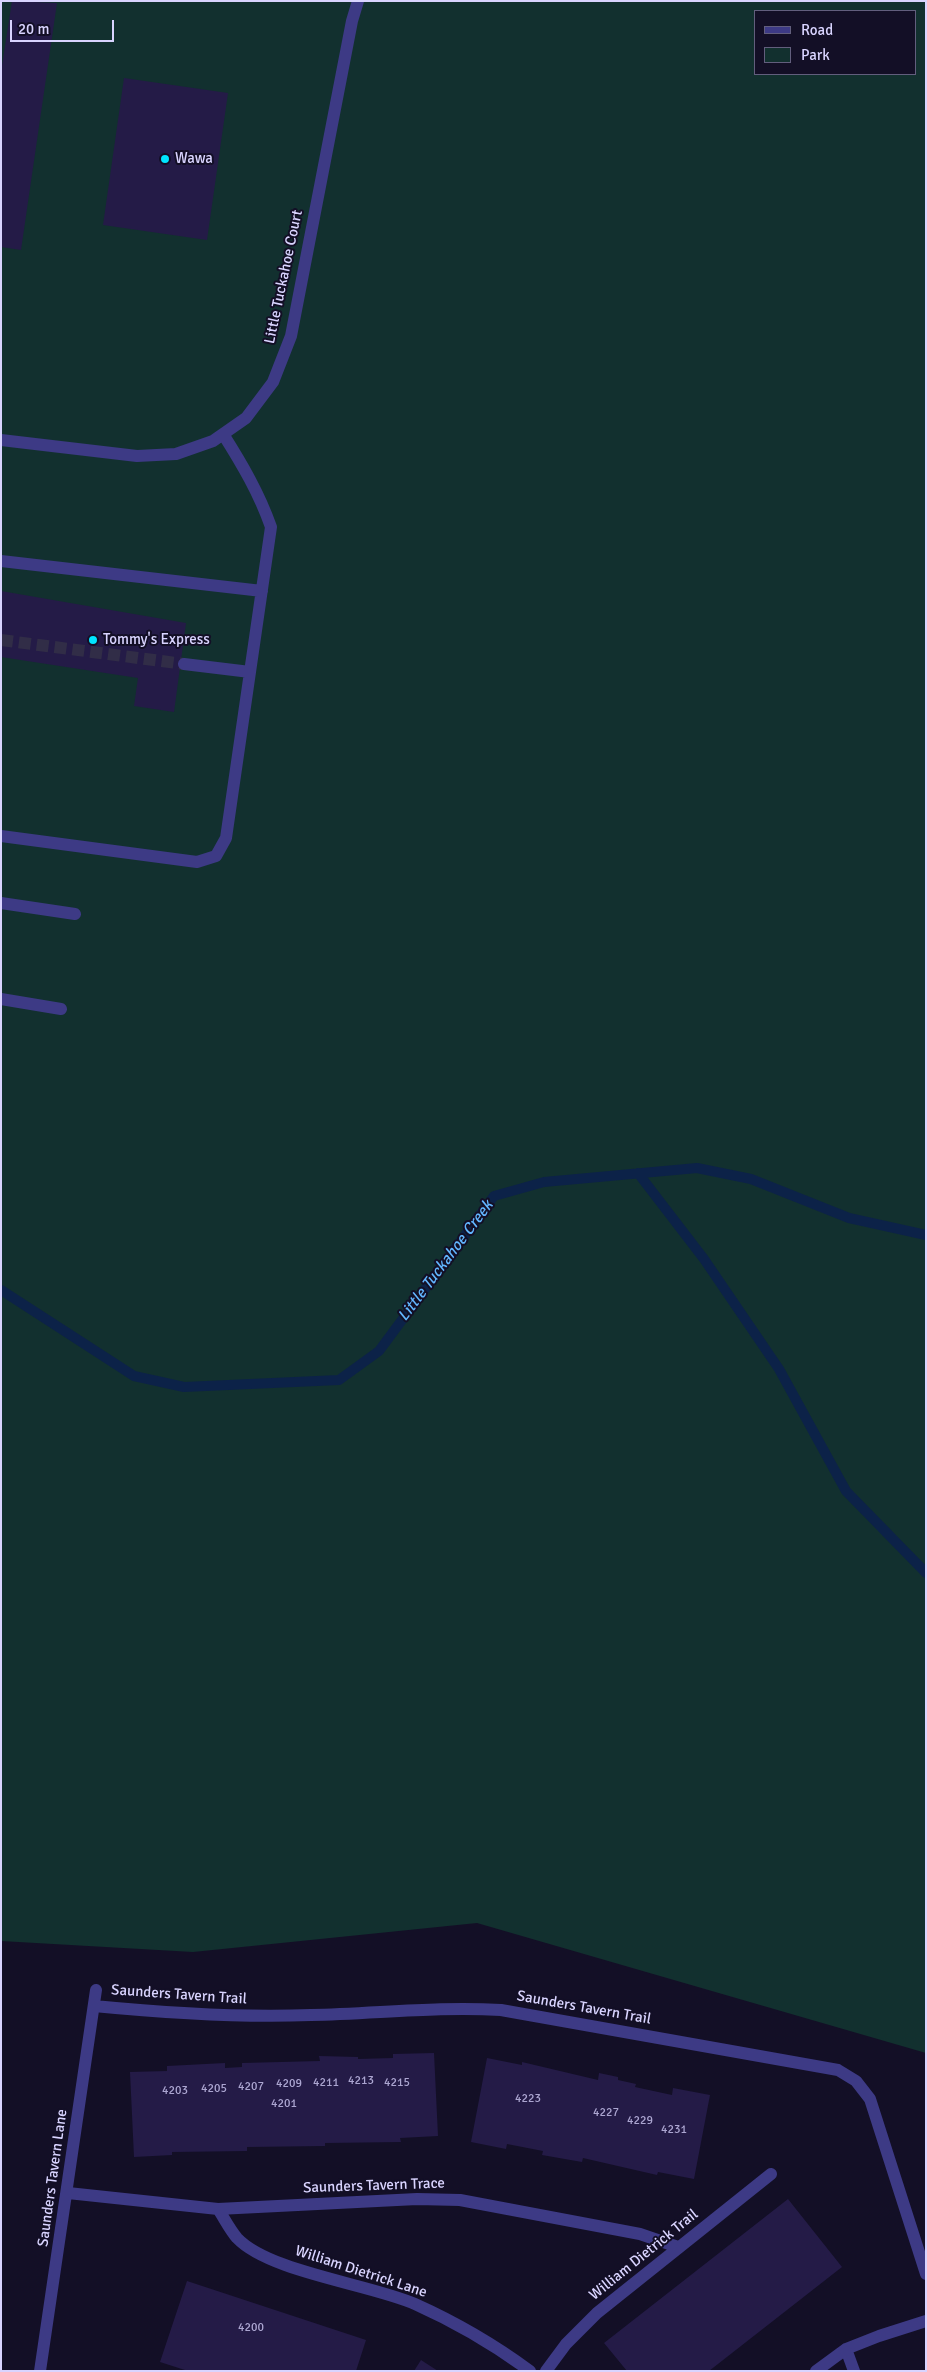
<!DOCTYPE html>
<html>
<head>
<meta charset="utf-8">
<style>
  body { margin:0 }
  #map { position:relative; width:927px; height:2372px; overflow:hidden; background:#130f26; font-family:Signika,sans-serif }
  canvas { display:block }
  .frame { position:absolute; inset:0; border:2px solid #d9d4ff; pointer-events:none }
  .legend { position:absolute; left:754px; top:10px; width:162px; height:65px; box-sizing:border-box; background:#130f26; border:1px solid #625e7d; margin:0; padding:6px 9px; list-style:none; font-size:15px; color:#d9d4ff }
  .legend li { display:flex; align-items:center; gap:10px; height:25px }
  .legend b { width:25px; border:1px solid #625e7d }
  .scale { position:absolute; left:10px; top:20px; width:104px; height:22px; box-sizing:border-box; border:2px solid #d9d4ff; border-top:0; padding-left:6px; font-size:15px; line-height:18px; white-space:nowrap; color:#d9d4ff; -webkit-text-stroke:4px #130f26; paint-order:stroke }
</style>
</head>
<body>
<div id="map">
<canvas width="927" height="2372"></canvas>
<div class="frame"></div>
<ul class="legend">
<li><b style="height:6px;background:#3d3a85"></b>Road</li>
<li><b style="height:14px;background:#12302f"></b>Park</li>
</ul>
<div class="scale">20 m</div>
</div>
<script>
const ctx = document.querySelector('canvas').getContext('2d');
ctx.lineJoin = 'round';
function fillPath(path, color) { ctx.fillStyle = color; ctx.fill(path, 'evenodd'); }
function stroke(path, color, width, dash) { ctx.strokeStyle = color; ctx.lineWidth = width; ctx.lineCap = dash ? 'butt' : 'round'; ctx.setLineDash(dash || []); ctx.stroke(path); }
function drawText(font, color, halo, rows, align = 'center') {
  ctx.font = font + ' Signika,sans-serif'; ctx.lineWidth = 4; ctx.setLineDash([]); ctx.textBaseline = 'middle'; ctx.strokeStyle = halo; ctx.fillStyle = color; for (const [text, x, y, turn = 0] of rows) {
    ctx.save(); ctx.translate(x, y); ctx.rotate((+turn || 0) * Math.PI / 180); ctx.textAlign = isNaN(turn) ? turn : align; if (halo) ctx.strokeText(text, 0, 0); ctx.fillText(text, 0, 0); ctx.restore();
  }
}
const green = new Path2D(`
  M1 1H926V2053L477 1923 193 1952 1 1941ZM756 11H916V74H756Z`);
const stream = new Path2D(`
  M638 1173 704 1259 779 1369 846 1491 926 1573
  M1 1290 134 1376 184 1387 339 1380 379 1351 494 1196 544 1182 697 1168 751 1179 849 1218 926 1235`);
const building = new Path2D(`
  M12 1 57 3 21 250 1 247V72Z
  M124 78 228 93 207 240 103 225Z
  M1 591 186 623 174 712 134 706 138 678 1 657Z
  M434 2053 438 2136 400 2138 401 2142 325 2143V2146L247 2147V2151L172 2152V2155L134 2157 130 2072 167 2071V2066L225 2063V2068L242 2067V2063L320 2061 319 2056 358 2057V2059L393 2058V2054Z
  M487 2058 522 2065V2062L598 2080 599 2073 618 2077V2080L636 2084 635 2087 672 2095 673 2088 710 2095 694 2179 658 2172 657 2175 583 2158 582 2162 542 2155 543 2151 507 2144 506 2149 471 2142Z
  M788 2199 842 2267 709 2371H627L604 2343Z
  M187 2281 366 2340 356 2371H188L160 2362Z
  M421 2360 438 2371H414Z`);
const minorTunnel = new Path2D(`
  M1 640 184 664`);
const minor = new Path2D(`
  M1 440 137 456 176 454 213 441 246 418 273 382 291 336 352 21 358 1
  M1 561 262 591
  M184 664 250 672
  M1 836 197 862 216 856 226 838 271 527C259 493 242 464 223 434
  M1 903 75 914
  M1 999 61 1009
  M94 2006C166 2013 238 2018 311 2015 374 2014 437 2006 501 2010L838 2070 856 2081 870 2099 926 2274
  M68 2193 218 2209 417 2199 460 2200 640 2234 678 2247
  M218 2209C224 2218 230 2230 237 2238 269 2272 369 2284 415 2304 453 2321 496 2346 530 2371
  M846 2349 854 2371
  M40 2371 96 1990
  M546 2371 566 2344 597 2313 771 2174
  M816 2371 846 2349 879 2336 926 2321`);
const markers = [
  [165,159,5,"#00e5ff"],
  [93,640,5,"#00e5ff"]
];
const numberNames = [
  ["4213",361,2081],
  ["4211",326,2083],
  ["4215",397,2083],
  ["4209",289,2084],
  ["4207",251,2087],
  ["4205",214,2089],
  ["4203",175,2091],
  ["4223",528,2099],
  ["4201",284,2104],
  ["4227",606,2113],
  ["4229",640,2121],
  ["4231",674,2130],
  ["4200",251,2328]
];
const poiNames = [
  ["Wawa",175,159],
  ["Tommy's Express",103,640]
];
const streetNames = [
  ["Little Tuckahoe Court",284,277,-78],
  ["Saunders Tavern Trail",179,1995,4],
  ["Saunders Tavern Trail",584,2008,10],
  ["Saunders Tavern Lane",53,2178,-82],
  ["Saunders Tavern Trace",374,2186,-2],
  ["William Dietrick Trail",644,2255,-39],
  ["William Dietrick Lane",361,2272,18]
];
const waterNames = [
  ["Little Tuckahoe Creek",446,1261,-53]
];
fillPath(green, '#12302f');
stroke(stream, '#0c2248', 10);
fillPath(building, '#241b47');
stroke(minorTunnel, '#312d47', 12, [12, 6]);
stroke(minor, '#3d3a85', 12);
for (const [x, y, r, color] of markers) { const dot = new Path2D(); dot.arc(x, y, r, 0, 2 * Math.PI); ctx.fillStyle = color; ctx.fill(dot); stroke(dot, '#130f26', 2); }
drawText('12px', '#aca6d1', null, numberNames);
drawText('15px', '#d9d4ff', '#130f26', poiNames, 'left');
drawText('15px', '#d9d4ff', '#130f26', streetNames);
drawText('italic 16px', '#62b6ff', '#130f26', waterNames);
</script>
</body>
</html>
